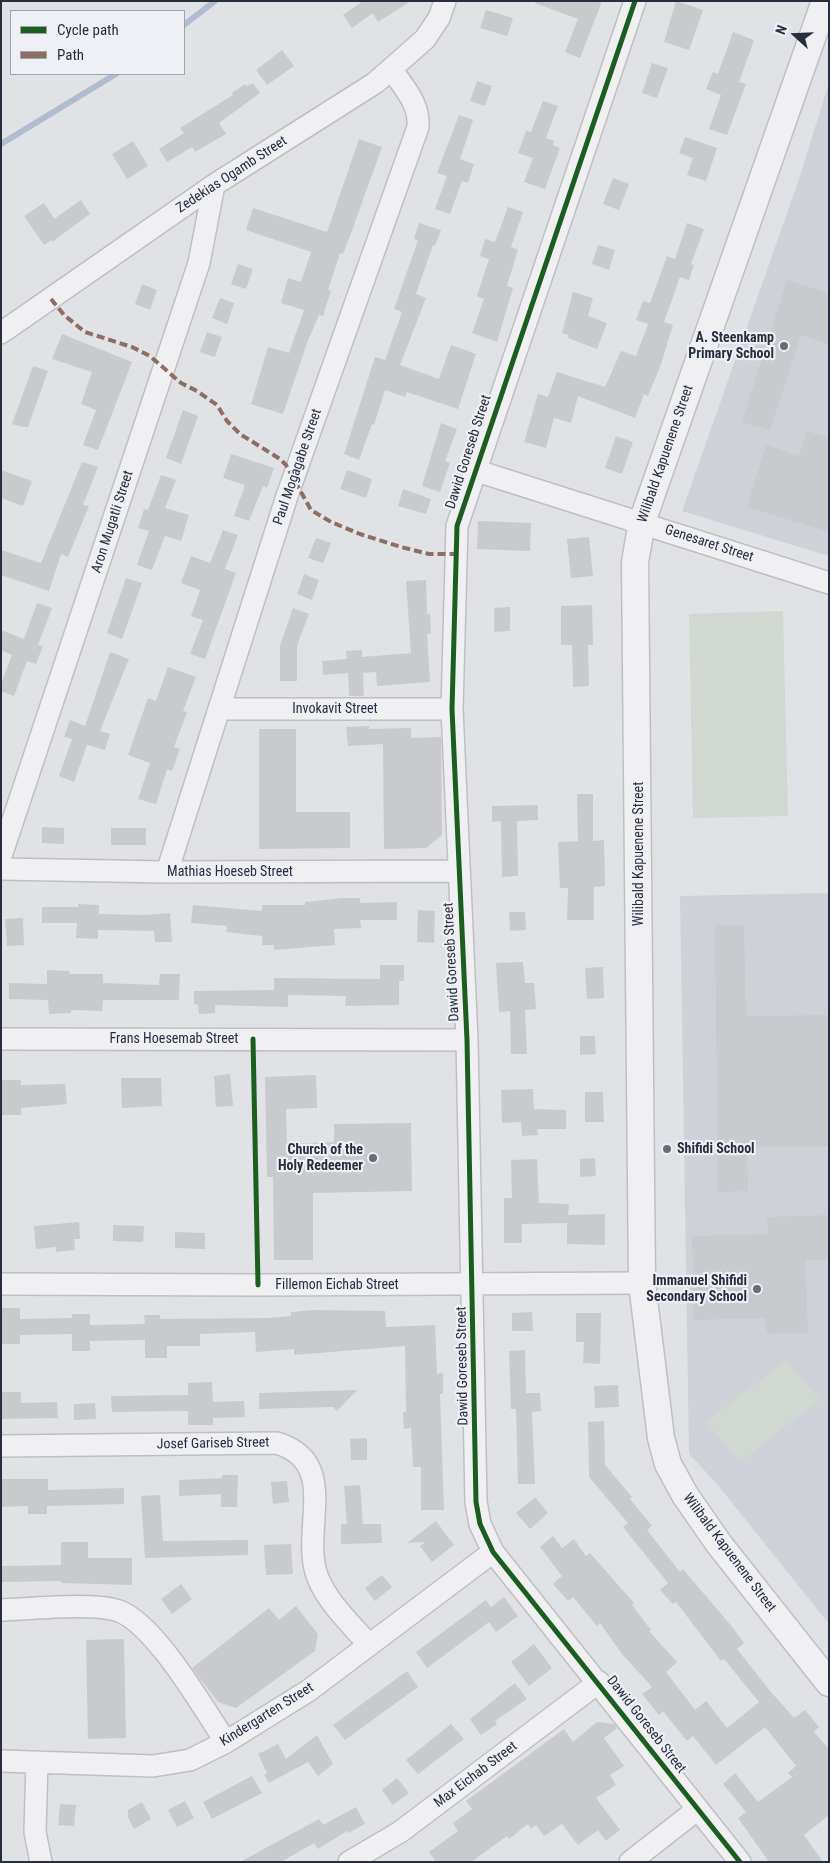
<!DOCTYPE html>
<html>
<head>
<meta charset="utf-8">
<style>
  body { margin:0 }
  #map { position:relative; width:830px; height:1863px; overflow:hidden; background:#e1e2e5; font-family:"Roboto Condensed",sans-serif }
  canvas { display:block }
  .frame { position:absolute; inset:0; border:2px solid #292e3d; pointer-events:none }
  .legend { position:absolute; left:10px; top:10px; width:175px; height:65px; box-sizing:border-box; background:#eef0f5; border:1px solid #9fa2ab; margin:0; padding:6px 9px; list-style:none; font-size:15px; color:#292e3d }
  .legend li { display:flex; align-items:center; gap:10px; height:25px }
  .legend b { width:25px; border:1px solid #9fa2ab }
  .north { position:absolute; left:770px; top:10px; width:50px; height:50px; -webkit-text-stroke:4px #eef0f5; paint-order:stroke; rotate:290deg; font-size:14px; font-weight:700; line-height:20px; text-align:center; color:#292e3d }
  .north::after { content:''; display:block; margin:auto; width:18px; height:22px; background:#292e3d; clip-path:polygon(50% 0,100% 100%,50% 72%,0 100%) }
</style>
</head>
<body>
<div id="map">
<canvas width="830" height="1863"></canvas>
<div class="frame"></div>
<ul class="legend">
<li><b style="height:6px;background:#1b5e20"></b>Cycle path</li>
<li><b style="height:6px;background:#8d6e63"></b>Path</li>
</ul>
<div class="north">N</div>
</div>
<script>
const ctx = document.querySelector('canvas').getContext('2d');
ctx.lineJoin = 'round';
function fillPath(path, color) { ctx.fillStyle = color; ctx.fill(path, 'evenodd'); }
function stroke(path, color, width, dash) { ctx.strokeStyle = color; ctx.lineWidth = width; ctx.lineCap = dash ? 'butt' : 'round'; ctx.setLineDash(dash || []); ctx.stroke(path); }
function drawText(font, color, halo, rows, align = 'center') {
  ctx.font = font + ' "Roboto Condensed",sans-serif'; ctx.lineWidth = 4.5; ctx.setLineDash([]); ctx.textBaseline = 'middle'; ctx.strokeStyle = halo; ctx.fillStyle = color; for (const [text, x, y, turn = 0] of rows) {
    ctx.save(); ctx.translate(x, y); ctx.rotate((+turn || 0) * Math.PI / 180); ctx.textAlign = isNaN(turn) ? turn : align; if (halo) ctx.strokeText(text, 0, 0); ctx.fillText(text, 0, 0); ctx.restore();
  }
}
const built = new Path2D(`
  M829 83V556L682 511 798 182Z
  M829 893V1624L717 1484 689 1454 680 896Z`);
const green = new Path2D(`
  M783 611 788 816 693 818 689 614Z
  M786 1360 820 1400 740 1462 706 1422Z`);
const stream = new Path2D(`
  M184 25 215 1
  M1 144 116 74`);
const building = new Path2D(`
  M363 1H411L378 22 373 13 352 28 343 15Z
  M535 1H602L580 58 565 52 578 19 535 3Z
  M676 1 703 10 689 50 664 42Z
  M486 10 513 18 507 36 480 28Z
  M733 32 754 40 739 82 746 84 727 135 709 129 721 95 706 89 713 72 718 74Z
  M282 50 294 66 267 85 256 70Z
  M652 63 668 68 657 98 642 93Z
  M477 81 492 86 485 106 470 101Z
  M253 83 260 93 219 123 226 134 195 152 192 147 167 162 159 149 184 133 180 128 233 95 232 93 245 84 247 86Z
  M543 101 558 106 546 138 554 141 553 145 560 148 545 189 524 182 533 158 518 153 526 131 531 132Z
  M459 115 473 120 460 159 474 164 468 183 462 181 450 214 435 209 447 176 437 173Z
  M685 137 717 148 706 181 687 175 693 158 679 153Z
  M359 139 382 147 350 236 343 254 340 253 328 290 331 291 323 316 319 315 307 343 283 414 251 404 268 347 289 353 304 310 281 303 288 278 301 282 311 252 246 230 253 208 327 232Z
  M133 141 148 166 127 179 112 154Z
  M613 178 629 184 619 210 603 204Z
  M81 200 90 214 52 242 51 240 44 245 24 216 44 203 54 219Z
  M508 207 523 212 511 247 518 250 507 286 513 288 497 342 472 333 484 299 477 296 489 259 480 256 485 239 495 242Z
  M419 223 441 230 435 246 433 245 416 294 426 298 400 365 439 379 451 345 476 354 458 409 407 392 405 397 385 390 374 425 372 424 359 460 344 454 375 357 385 360 402 312 394 309 418 240 414 239Z
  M687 223 704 229 691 264 694 265 689 280 680 277 664 322 673 325 661 364 648 396 644 394 635 418 578 396 571 423 554 418 546 448 524 442 538 394 548 397 557 372 605 387 621 351 636 356 648 324 636 320 643 301 650 303 667 256 675 259Z
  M598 245 615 250 609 270 592 264Z
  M238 264 253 269 246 289 231 284Z
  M787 280 829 293V344L801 335 770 430 742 422Z
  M142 284 157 290 150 310 135 304Z
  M573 292 593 298 588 316 607 323 597 349 568 338 569 335 562 333Z
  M220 298 234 303 227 324 212 318Z
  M207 332 222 337 215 357 200 352Z
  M62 334 132 362 98 450 83 445 96 410 81 404 92 372 52 359Z
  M33 366 48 371 28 427H22L12 424Z
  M183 410 198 416 181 464 166 458Z
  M441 423 457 429 445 461 450 463 440 492 422 486Z
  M807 431 829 438V532L747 507 766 445 799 456Z
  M616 436 633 442 622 474 605 468Z
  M231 454 274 468 267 488 263 486 249 521 234 516 245 485 223 478Z
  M82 462 98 467 83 505 89 506 68 557 61 554 49 591 1 575V550L41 563Z
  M1 470 32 481 23 506 1 498Z
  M347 470 372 479 366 498 340 489Z
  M161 475 176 480 165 508 189 515 181 541 165 536 152 570 137 565 149 531 138 528 144 509 148 510Z
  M403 489 431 499 426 514 398 506Z
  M478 521 531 523 530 551 477 549Z
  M223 530 238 535 225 569 236 573 205 659 190 654 203 620 191 616 200 590 181 583 191 556 210 563Z
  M589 537 593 576 571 578 567 539Z
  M316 538 331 543 323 563 308 558Z
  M304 574 319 580 312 600 297 594Z
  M126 578 142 583 122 639 107 633Z
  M426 580 427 614H430L431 633 427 634 430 682 377 686 376 672 363 673 364 696H349L348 673 323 675 322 661 347 659 346 651 362 650V657L411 653 406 581Z
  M37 603 52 608 38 645 43 646 36 664 27 661 14 696 1 691V684L12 655 1 650V630L24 639Z
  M592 605 593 645H588L589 686 573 687 572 645H561V606Z
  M510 607V631L494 632V608Z
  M293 608 309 614 297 645V681H280V646Z
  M110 652 129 659 100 731 110 734 105 750 87 745 74 782 59 776 72 739 64 737 70 720 85 726Z
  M168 667 196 677 183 711 187 712 174 747 180 749 172 771 167 769 156 804 138 799 150 763 128 755 148 698 156 701Z
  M369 726V729L411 728V738L441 737 442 835 426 848 384 849 383 744 348 746 346 727Z
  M259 729H296V812H350V848L259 849Z
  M577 794H593V841L604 840 605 886 594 887V920H567L568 888H560L558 842 578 841Z
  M538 805V820L517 821 518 876 502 877 501 821 492 822V806Z
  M42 827 64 828V844L42 843Z
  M111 828H146V845H111Z
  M342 898H360V903L397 902V920H360L361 928 334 929 335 945 274 950V945H262V936L226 932 227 926 191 923 193 905 262 911V905H305V902Z
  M78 904 99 905V914L146 915 170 913 172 942H155L154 931 98 930V939L76 938 77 923H42V907H78Z
  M418 910 435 911 434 943 417 942Z
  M509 912H525L526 930 510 931Z
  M23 918 24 945 7 946 5 919Z
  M715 925H744L746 1016 829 1015V1146L747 1147 748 1191 718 1192Z
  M523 962 525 983H534L536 1009 525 1010 527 1054H511L510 1011 499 1012 496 963Z
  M380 965H404V981H399V1005L345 1006 346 996 288 995V1007L215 1005V1013L199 1014 198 1005 194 1004V991L274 990V978L380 979Z
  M603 967 604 998 587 999 585 968Z
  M47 970 69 971 70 974H103V983L159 985 160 974H180L179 1000H103L102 1011 71 1010V1013L49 1014 48 1000 9 999V983L47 984Z
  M580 1036H595L596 1054 580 1055Z
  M230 1074 233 1106 216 1107 214 1076Z
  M316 1075 317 1108 286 1109 287 1144 334 1142V1124L411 1123 412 1191 313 1193V1260H274L273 1177H267L265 1077Z
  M121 1078H161L162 1106 122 1108Z
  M2 1080H21V1085L65 1084 67 1104 21 1108V1115H2Z
  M533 1089 534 1109 566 1110V1129H537L538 1135 522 1136 521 1122 502 1123 501 1090Z
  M585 1092H603L604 1122H585Z
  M595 1158 596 1176 580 1177V1159Z
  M537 1159 539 1203 569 1204 568 1215 605 1214V1245L567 1244V1223L522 1224V1243H504V1198H512L511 1160Z
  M829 1215V1260H805L808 1333 766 1334 765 1318 694 1320 692 1236 768 1234 767 1217Z
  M79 1222 80 1239H74L75 1250 56 1252V1247L36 1249 34 1226Z
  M113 1225 144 1226 143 1242 113 1241Z
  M175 1232 205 1233V1249L175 1248Z
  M1 1308H20V1319L72 1318V1314H90V1325L145 1324 144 1315H160V1319L268 1318 291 1316V1312L313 1310 385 1311 386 1327 435 1325 437 1374 443 1373V1394H440L444 1510H421V1467H413L411 1428 404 1429 403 1412H406L405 1346 294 1355V1349L256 1352 255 1332 200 1334V1346H167V1358H145V1340L90 1341V1351H72V1334L20 1335V1344H1Z
  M532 1312 533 1331H512V1313Z
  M576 1313H601L600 1364 583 1363 584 1342H576Z
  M525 1350 526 1393H540L541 1411 532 1412 535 1484H518L516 1409H511L509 1351Z
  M212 1382 213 1402 244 1401 245 1417 213 1418V1425H188V1411L112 1412 111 1396 188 1395V1383Z
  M618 1385 619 1407 595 1408 594 1386Z
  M357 1390 337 1411 333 1407 259 1409V1393Z
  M1 1392H21V1403L57 1402 58 1418 1 1419Z
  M95 1403 96 1419 74 1420V1404Z
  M604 1421 605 1465 632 1497 630 1499 652 1526 647 1530 680 1572 683 1569 733 1628 744 1643 737 1649 771 1692 794 1718 805 1710 819 1727 814 1732 829 1749V1815L804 1835 823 1862H769L738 1818 746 1812 723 1784 735 1773 758 1802 792 1777 788 1773 796 1766 765 1727 716 1765 693 1736 687 1741 663 1711 659 1715 642 1694 652 1687 622 1654 600 1623 597 1626 573 1597 568 1601 553 1584 562 1576 540 1547 553 1536 562 1548 574 1539 586 1556 590 1553 634 1603 632 1605 651 1630 649 1631 677 1662 666 1672 695 1710 706 1701 727 1728 759 1702 724 1659 721 1661 676 1602 673 1604 660 1590 668 1583 623 1527 628 1523 589 1477 588 1422Z
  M367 1438V1460H351L350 1439Z
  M222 1475H238L237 1507H221V1494L179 1496V1480L222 1478Z
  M1 1479H48V1490L124 1488V1504L47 1506V1514H28V1506L1 1507Z
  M287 1481 289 1502 273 1504 271 1482Z
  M360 1485 363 1524H381L382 1543 341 1544V1524H347L344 1486Z
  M160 1495 163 1541 248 1540V1555L145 1558 141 1496Z
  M535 1497 548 1513 530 1529 516 1513Z
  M436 1521 454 1545 432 1562 420 1546 425 1542 407 1543Z
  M61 1542H88V1558H132V1585L61 1583V1581L1 1582V1566L61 1565Z
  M291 1544 293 1574 266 1575 264 1545Z
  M382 1575 392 1587 375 1601 365 1588Z
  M181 1584 192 1599 172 1614 161 1599Z
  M504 1597 518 1616 496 1632 489 1622 427 1668 416 1652 486 1600 491 1607Z
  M296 1606 318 1634 315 1651 236 1708 218 1702 192 1668 269 1608 279 1620Z
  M124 1639 126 1738 88 1739 86 1640Z
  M534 1644 552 1668 529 1686 511 1662Z
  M407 1671 418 1687 345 1740 333 1725Z
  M515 1683 527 1699 495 1721 497 1724 481 1735 470 1719Z
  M597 1722 614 1724 617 1728 604 1738 624 1766 610 1775 616 1785 596 1798 620 1830 606 1841 598 1830 578 1845 562 1824 544 1836 536 1825 531 1829 528 1824 509 1839 507 1836 471 1862H436L429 1852 458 1831 453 1823 472 1809 466 1801 564 1729 573 1742Z
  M451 1724 464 1739 418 1774 406 1760Z
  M317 1735 333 1764 318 1776 308 1762 269 1783 264 1775 267 1773 258 1754 278 1744 286 1759Z
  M252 1776 262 1793 212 1819 203 1802Z
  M397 1778 409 1793 393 1805 382 1790Z
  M185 1801 194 1818 177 1827 168 1810Z
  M142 1802 151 1819 134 1829 128 1817V1810Z
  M60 1804 76 1805 74 1826 58 1825Z
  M356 1807 365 1824 348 1833 347 1831 318 1849 314 1843 281 1862H240L319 1819 323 1825Z`);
const minor = new Path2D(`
  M635 1 457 526 452 709 467 1040 476 1502 480 1524 493 1552 740 1862
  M1 333 214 185 375 83 425 39 439 18 445 1
  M474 470 829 583
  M219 709H452
  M1 856 199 263 214 185
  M1 869 167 872 459 871
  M167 872 287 496 418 127C420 104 404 88 392 70
  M1 1039 467 1040
  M1 1284 258 1285 642 1283
  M1 1446 277 1443C342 1463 299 1532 318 1578 328 1603 351 1624 369 1645
  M1 1610C30 1609 94 1602 119 1611 156 1625 203 1708 226 1742
  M1 1761 153 1766 190 1760 226 1742 308 1691 493 1552
  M37 1762 35 1832 41 1862
  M349 1862 400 1832 599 1682
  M630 1862 698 1809`);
const tertiary = new Path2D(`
  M825 1 642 522 635 562 642 1283 661 1438 668 1464 685 1495 719 1544 829 1683`);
const quiet = new Path2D(`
  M51 299 64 315 85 332 132 347 150 356 181 383 197 391 217 405 227 421 240 434 280 459 286 465 311 510 331 522 360 534 401 547 429 554H455`);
const cycleway = new Path2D(`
  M635 1 457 526 452 709 467 1040 476 1502 480 1524 493 1552 740 1862
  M253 1039 258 1285`);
const markers = [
  [784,346,5,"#696d78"],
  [667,1149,5,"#696d78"],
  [373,1158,5,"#696d78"],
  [757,1289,5,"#696d78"]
];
const streetNames = [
  ["Zedekias Ogamb Street",232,175,-33],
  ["Dawid Goreseb Street",469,452,-72],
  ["Wilibald Kapuenene Street",666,454,-71],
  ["Paul Mogagabe Street",298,467,-71],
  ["Aron Mugatli Street",113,522,-72],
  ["Genesaret Street",709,544,18],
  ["Invokavit Street",335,709],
  ["Wilibald Kapuenene Street",639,854,-90],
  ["Mathias Hoeseb Street",230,872],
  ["Dawid Goreseb Street",452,962,-93],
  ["Frans Hoesemab Street",174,1039],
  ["Fillemon Eichab Street",337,1285],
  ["Dawid Goreseb Street",463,1366,-91],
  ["Josef Gariseb Street",213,1444,-1],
  ["Wilibald Kapuenene Street",729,1553,53],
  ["Kindergarten Street",267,1715,-32],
  ["Dawid Goreseb Street",646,1725,52],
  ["Max Eichab Street",476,1775,-37]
];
const poiNames = [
  ["A. Steenkamp",774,338],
  ["Primary School",774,354],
  ["Shifidi School",677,1149,"left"],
  ["Church of the",363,1150],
  ["Holy Redeemer",363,1166],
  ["Immanuel Shifidi",747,1281],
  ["Secondary School",747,1297]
];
fillPath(built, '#cfd1d8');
fillPath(green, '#d0d8d1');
stroke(stream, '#b1bcce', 6);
fillPath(building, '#c9cacd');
stroke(minor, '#bfc0c3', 24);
stroke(tertiary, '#bfc0c3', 29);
stroke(minor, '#f0f0f2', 21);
stroke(tertiary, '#f0f0f2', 26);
stroke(quiet, '#8d6e63', 4, [8, 4]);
stroke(cycleway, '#1b5e20', 5);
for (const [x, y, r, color] of markers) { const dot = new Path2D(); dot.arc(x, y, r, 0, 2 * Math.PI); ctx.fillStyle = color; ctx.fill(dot); stroke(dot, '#eef0f5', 2); }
drawText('14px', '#292e3d', '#eef0f5', streetNames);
drawText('bold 14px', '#292e3d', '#eef0f5', poiNames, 'right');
</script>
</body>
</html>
